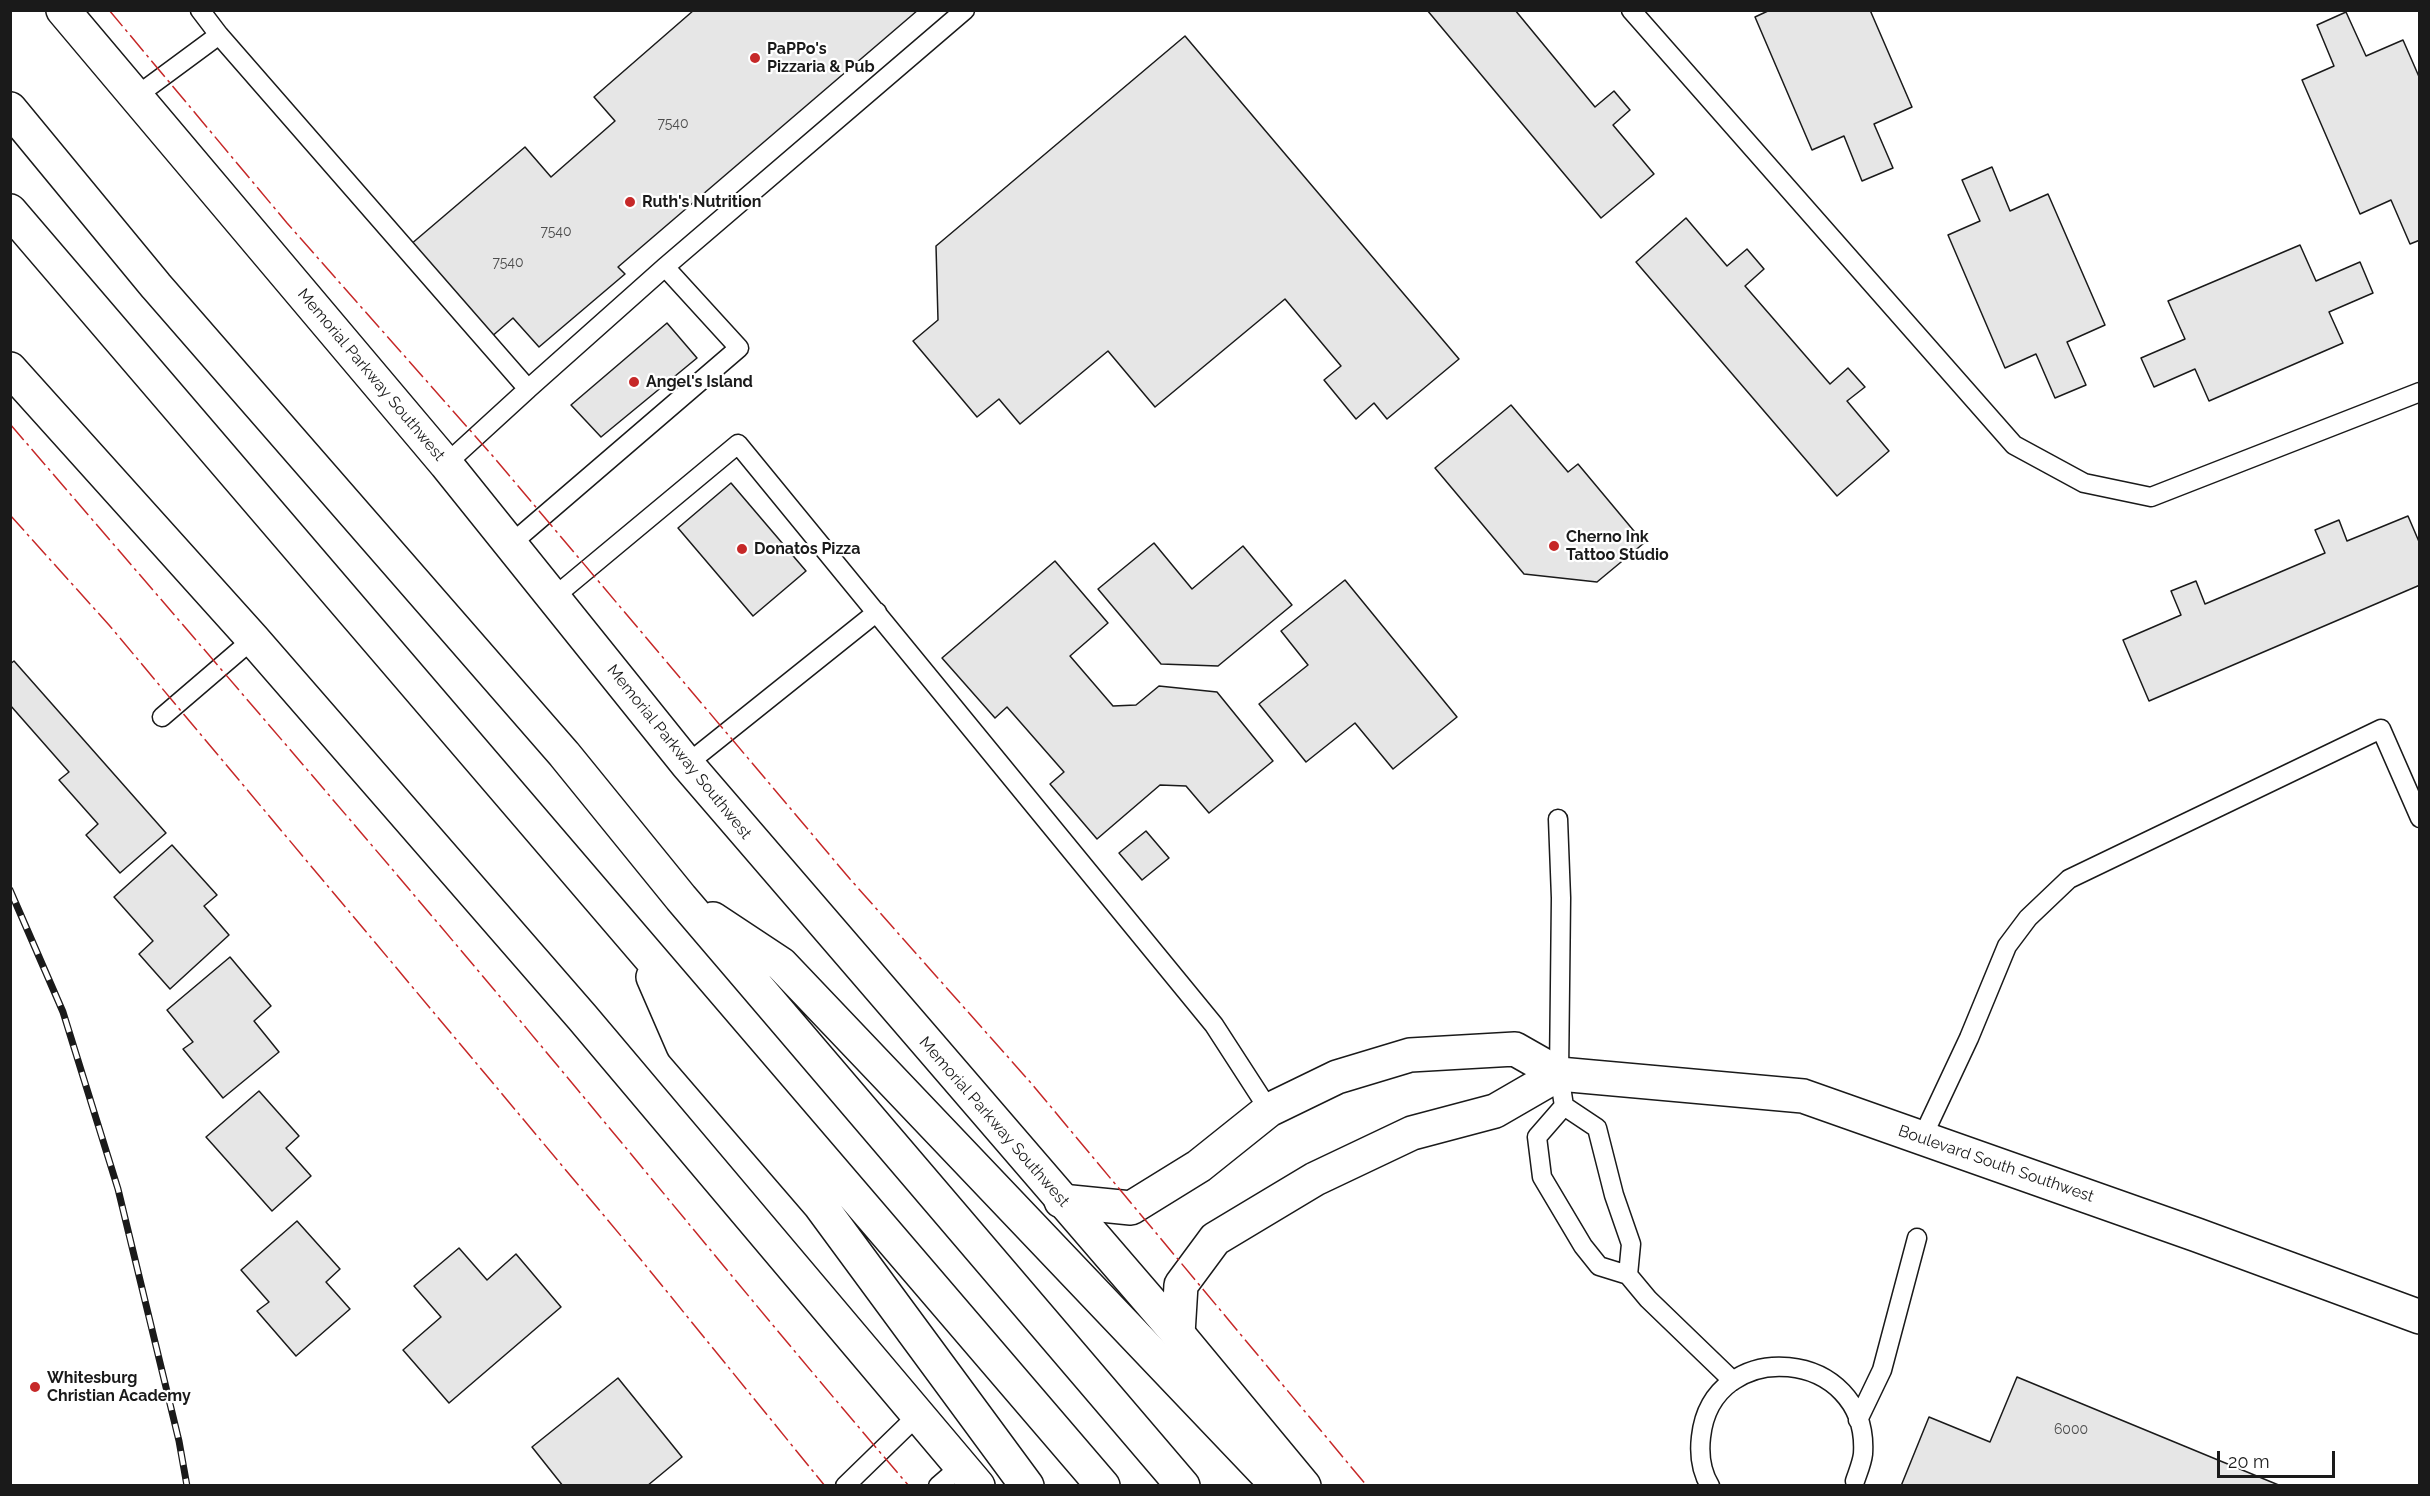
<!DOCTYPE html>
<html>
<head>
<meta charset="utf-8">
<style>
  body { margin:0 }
  #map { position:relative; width:2430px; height:1496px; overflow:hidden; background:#fff; font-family:Raleway,sans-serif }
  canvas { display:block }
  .frame { position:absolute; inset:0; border:12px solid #1a1a1a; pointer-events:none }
  .scale { position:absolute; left:2217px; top:1451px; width:118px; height:27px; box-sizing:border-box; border:3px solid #1a1a1a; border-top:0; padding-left:8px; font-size:18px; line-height:21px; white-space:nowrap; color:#1a1a1a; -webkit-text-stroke:4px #fff; paint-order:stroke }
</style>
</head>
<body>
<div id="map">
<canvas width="2430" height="1496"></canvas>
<div class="frame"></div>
<div class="scale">20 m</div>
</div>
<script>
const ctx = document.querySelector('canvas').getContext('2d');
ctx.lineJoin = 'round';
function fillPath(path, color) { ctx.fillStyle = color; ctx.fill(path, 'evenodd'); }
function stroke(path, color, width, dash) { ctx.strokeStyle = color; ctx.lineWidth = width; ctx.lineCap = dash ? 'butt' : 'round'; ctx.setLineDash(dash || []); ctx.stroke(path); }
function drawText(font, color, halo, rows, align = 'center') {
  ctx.font = font + ' Raleway,sans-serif'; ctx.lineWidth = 4.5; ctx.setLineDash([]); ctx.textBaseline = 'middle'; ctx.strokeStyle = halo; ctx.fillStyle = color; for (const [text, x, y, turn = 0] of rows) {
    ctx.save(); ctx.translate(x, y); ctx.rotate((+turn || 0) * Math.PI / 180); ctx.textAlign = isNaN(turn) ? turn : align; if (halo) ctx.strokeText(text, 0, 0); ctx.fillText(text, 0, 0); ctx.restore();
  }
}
const building = new Path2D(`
  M694 10H918L618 267 625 274 539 347 513 318 490 338 410 245 525 147 551 177 615 121 594 97Z
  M1427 10H1515L1595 107 1614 91 1630 110 1613 125 1654 174 1601 218Z
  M1770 10H1870L1912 107 1874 124 1893 168 1862 181 1844 136 1812 150 1755 17Z
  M2346 12 2366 56 2403 40 2420 79V240L2410 244 2391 200 2360 214 2302 80 2334 66 2317 25Z
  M1185 36 1459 359 1387 419 1374 403 1356 419 1324 380 1341 366 1285 299 1155 407 1108 351 1020 424 999 399 977 417 913 341 938 320 936 246Z
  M1992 167 2010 211 2048 194 2105 325 2067 342 2086 385 2055 398 2036 354 2005 368 1948 235 1980 221 1962 180Z
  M1686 218 1727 266 1747 249 1764 269 1745 286 1830 384 1848 368 1865 387 1847 401 1889 451 1837 496 1636 262Z
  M2300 245 2316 281 2360 262 2373 293 2329 312 2343 343 2209 401 2195 369 2154 387 2141 358 2185 339 2168 301Z
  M667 323 697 358 601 437 571 405Z
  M1511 405 1568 472 1578 464 1644 543 1597 582 1524 574 1435 468Z
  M731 483 806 571 753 616 678 528Z
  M2408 516 2420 544V585L2149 701 2123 640 2181 615 2171 591 2196 581 2205 604 2325 553 2315 530 2339 520 2347 541Z
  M1154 543 1192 589 1243 546 1292 605 1218 666 1161 664 1098 589Z
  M1055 561 1108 623 1070 656 1113 706 1136 705 1159 686 1217 692 1273 761 1209 813 1186 786 1160 785 1097 839 1050 784 1064 772 1007 707 995 718 942 658Z
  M1345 580 1457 717 1393 769 1355 723 1306 762 1259 704 1308 665 1281 631Z
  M14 661 166 833 120 873 86 835 98 824 59 780 69 772 10 705V664Z
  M1146 831 1169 858 1142 880 1119 853Z
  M172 845 217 895 204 906 229 935 170 989 139 954 153 941 114 897Z
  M230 957 271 1006 254 1021 279 1052 223 1098 183 1049 193 1042 167 1010Z
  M259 1091 299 1136 286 1148 311 1176 272 1211 206 1137Z
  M297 1221 340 1269 326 1282 350 1309 296 1356 257 1311 269 1302 241 1270Z
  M459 1248 487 1280 516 1254 561 1307 449 1403 403 1350 441 1317 414 1286Z
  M2017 1377 2281 1486H1901L1929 1417 1990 1442Z
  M618 1378 682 1457 647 1486H563L532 1447Z`);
const service = new Path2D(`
  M200 10 219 35
  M1631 10 2014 445 2084 483 2151 497 2420 392
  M135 97 219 35 528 389 446 464
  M528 389 665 267 965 10
  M512 543 739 348 665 267
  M554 597 738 444 1214 1025 1269 1110
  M162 717 253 639
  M687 764 877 612
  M1558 819 1561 898 1559 1074 1564 1106 1597 1128 1614 1195 1631 1244 1628 1275
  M1564 1106 1537 1137 1542 1177 1583 1246 1599 1266 1628 1275 1648 1299 1733 1381
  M1922 1138 1969 1038 2007 946 2028 918 2069 879 2381 729 2420 818
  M1858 1420 1882 1370 1917 1238
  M845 1486 918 1415
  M938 1486 961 1466
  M1710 1486C1701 1471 1699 1454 1701 1437 1712 1334 1870 1348 1863 1454 1862 1463 1858 1472 1855 1481`);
const minor = new Path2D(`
  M1061 1201 1131 1208 1199 1166 1269 1110 1337 1077 1410 1055 1515 1049 1559 1074 1803 1096 2197 1235 2420 1317
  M1178 1334 1181 1285 1215 1239 1315 1179 1412 1133 1495 1111 1559 1074`);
const secondary = new Path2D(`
  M63 10 446 464 687 764 1178 1334 1304 1486
  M10 369 253 639 582 1017 978 1486`);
const motorway = new Path2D(`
  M10 109 156 286 564 754 681 898 1183 1486
  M10 211 1103 1486
  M713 919 781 964 1278 1486
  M653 977 683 1046 820 1205 1027 1486`);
const rail = new Path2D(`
  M10 890 63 1012 118 1189 179 1441 187 1486`);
const power = new Path2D(`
  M109 10 287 223 491 454 850 879 1031 1083 1367 1486
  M10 424C200 645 391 865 577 1089 687 1221 796 1355 909 1486
  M10 515 109 625 642 1261 825 1486`);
const markers = [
  [755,58,6,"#c62828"],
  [630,202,6,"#c62828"],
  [634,382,6,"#c62828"],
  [1554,546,6,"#c62828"],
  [742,549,6,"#c62828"],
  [35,1387,6,"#c62828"]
];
const numberNames = [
  ["7540",673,124],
  ["7540",556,232],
  ["7540",508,263],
  ["6000",2071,1430]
];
const poiNames = [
  ["PaPPo's",767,49],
  ["Pizzaria & Pub",767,67],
  ["Ruth's Nutrition",642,202],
  ["Angel's Island",646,382],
  ["Cherno Ink",1566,537],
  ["Tattoo Studio",1566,555],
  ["Donatos Pizza",754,549],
  ["Whitesburg",47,1378],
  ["Christian Academy",47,1396]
];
const streetNames = [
  ["Memorial Parkway Southwest",371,375,50],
  ["Memorial Parkway Southwest",679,752,51],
  ["Memorial Parkway Southwest",994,1122,49],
  ["Boulevard South Southwest",1996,1164,19]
];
fillPath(building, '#e6e6e6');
stroke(building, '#1a1a1a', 1.5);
stroke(service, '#1a1a1a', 21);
stroke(minor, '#1a1a1a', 36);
stroke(secondary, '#1a1a1a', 36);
stroke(motorway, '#1a1a1a', 36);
stroke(service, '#fff', 18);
stroke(minor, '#fff', 33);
stroke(secondary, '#fff', 33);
stroke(motorway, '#fff', 33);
stroke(rail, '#1a1a1a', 7);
stroke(rail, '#fff', 4.5, [14]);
stroke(power, '#c62828', 1.5, [21, 4.5, 3, 4.5]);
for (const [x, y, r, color] of markers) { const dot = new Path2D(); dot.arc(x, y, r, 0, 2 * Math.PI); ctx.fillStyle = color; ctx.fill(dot); stroke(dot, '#fff', 2); }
drawText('14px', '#4d4d4d', null, numberNames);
drawText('bold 16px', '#1a1a1a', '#fff', poiNames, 'left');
drawText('16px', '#1a1a1a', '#fff', streetNames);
</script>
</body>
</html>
